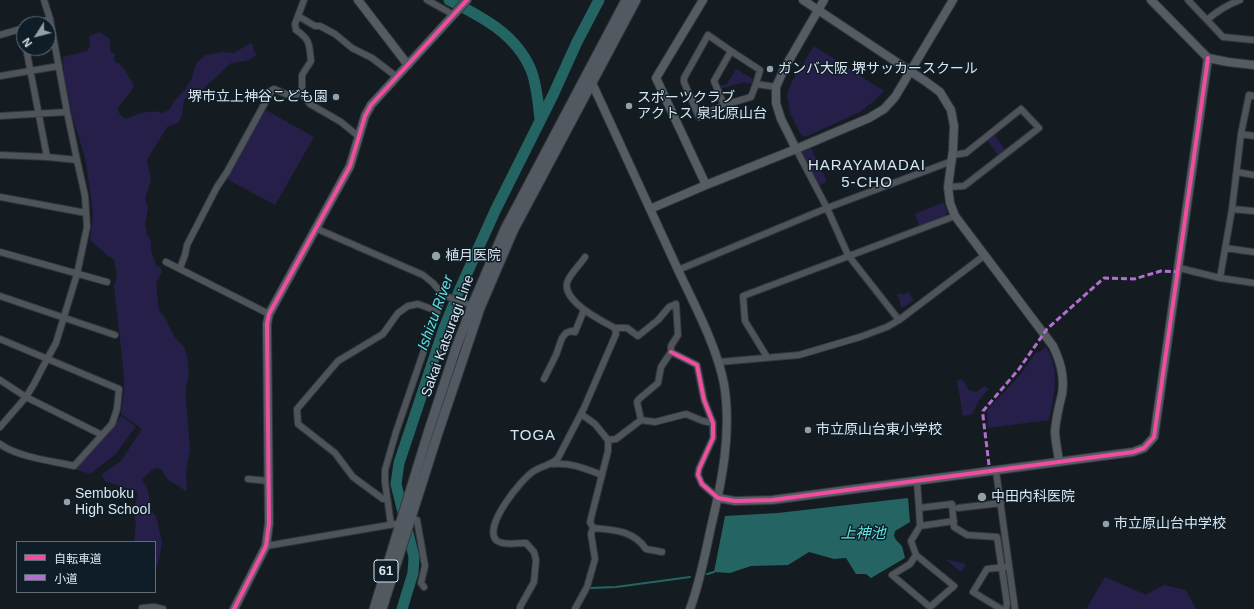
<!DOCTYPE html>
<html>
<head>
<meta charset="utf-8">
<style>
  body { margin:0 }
  #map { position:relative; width:1254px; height:609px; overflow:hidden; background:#141c21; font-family:Arial,"Noto Sans JP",sans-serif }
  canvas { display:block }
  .legend { position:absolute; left:16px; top:541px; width:140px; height:52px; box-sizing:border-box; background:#0e1d27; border:1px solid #606d76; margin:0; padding:5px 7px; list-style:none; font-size:12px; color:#dbe5ed }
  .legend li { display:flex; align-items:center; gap:8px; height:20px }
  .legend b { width:20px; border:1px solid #606d76 }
  .north { position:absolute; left:16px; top:16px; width:40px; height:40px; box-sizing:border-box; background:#0e1d27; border:1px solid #606d76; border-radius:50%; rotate:234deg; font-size:11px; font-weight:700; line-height:16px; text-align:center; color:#dbe5ed }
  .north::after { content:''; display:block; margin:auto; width:14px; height:18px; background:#959fa6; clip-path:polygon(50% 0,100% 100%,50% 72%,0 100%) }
</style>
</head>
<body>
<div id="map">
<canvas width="1254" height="609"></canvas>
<ul class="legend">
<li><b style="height:5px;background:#ef4d9e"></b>自転車道</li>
<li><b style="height:5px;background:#b36fd0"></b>小道</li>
</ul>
<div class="north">N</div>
</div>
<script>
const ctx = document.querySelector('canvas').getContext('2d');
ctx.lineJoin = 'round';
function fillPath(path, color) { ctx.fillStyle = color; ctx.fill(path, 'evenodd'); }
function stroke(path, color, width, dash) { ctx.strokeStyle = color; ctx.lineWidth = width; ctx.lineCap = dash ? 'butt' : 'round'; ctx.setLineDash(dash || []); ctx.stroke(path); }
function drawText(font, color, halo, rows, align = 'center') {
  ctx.font = font + ' Arial,"Noto Sans JP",sans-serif'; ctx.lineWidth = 3; ctx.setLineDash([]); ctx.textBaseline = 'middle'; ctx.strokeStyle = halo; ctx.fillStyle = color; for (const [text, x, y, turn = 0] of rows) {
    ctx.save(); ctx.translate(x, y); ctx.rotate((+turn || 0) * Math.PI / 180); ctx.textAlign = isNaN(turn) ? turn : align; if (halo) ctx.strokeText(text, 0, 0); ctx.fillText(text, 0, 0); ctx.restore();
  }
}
const green = new Path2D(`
  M100 32 110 39V51L115 54 114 59 116 63H119L125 70 134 86 132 90 117 109 121 116 126 119C138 114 149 109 162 113L169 110 175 100 184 91 191 80 197 62 206 55 222 52 234 53 250 43H252L254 51 257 55 246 61 231 63 200 92 191 94 184 100 182 115 178 123 167 127 147 160 151 180 145 199 148 207 145 225 147 235 151 241V250L156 265 161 268 162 272 156 283 159 311 164 316 175 338 184 347 187 355 189 371 186 390V401L190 448 186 473 187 489 186 491 168 480 161 469 157 468 153 469 142 479 147 488 150 500 145 506V510L151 511 156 516 162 542 159 561 155 570V542H134L136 522 133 513 138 492 105 481 102 474 121 461 142 429 121 414 124 390V375L114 286 117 276 114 259 108 256 90 240 93 214 90 190 85 158 72 115 64 75 63 57 87 51 90 45 89 36Z
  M814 46 884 91 874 101 860 112 805 137 801 135 790 113 787 95 791 83Z
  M736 69 753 79 752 84 744 82 720 89 719 86 727 84Z
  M266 110 314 137 275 205 225 178Z
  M994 134 1005 150 998 155 987 140Z
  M811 148 827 182 818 186 802 155 803 152Z
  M944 202 947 212 945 216 919 226 915 214Z
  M908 292 914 300 904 307H901L900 301 897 295 900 293 903 295Z
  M1046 347C1061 371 1054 395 1049 420L988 428 987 410 1020 375 1037 351 1038 353Z
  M962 379 969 390 976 392 985 386 989 389 979 400 972 414 963 416 957 380Z
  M121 416 136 426 115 455 90 474 75 469 112 429Z
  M945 559 966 564 961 572Z
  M1105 577 1146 595 1164 585 1186 590 1196 609H1086Z`);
const water = new Path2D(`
  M908 498 910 522 895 531 894 536 896 540 902 546 905 558 871 578 866 574H856L846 558 834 559 809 552 788 565 751 566 730 573 714 572 725 516 778 513Z`);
const stream = new Path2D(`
  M707 574 714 572
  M591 588 616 587 690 577`);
const river = new Path2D(`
  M449 0C482 17 516 34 531 70 537 85 538 103 540 119
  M402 609 413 573 414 557 396 484 399 463 444 328 459 291 495 211 553 95 577 42 599 0`);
const street = new Path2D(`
  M304 0 295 24 296 30C311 40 309 45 311 61L302 75V94L310 104 341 122 358 136
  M427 0 454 15
  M1188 0 1223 37 1254 40
  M298 16 315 26H320L335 34 352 48 372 58 397 77
  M50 19 67 112 77 160
  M1207 20C1217 11 1227 5 1240 0
  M35 24 50 19 44 0
  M22 28 24 39
  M0 35 24 28
  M26 48 47 157
  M0 76 59 66
  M756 84 751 97 724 105 699 117 684 82V78L708 35 731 51 760 70 756 84 776 87
  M724 105 714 81 731 51
  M0 116 67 112
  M1241 134 1254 136
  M796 149 827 208 848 255 899 320
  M0 155 47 157 77 160 85 196 87 227 77 274 56 343 47 359 34 384 26 397 0 427
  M1237 172 1254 175
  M948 187 964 186 1039 128 1021 109 966 153 953 155
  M0 197 86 213
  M1232 209 1254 211
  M315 228 423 275 433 283 443 295 476 307
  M1225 248 1254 252
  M0 252 107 282
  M585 257C580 265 568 276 567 283 563 302 602 321 615 328
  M166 262 269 314
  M180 268 185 255 187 245 217 187 227 172 272 90 274 89 286 94H302
  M1179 268 1220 278 1254 283
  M678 270 827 208 952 161
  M1220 278 1232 209 1241 134 1249 95 1254 96
  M0 296 115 335
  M0 339 119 389 117 409 112 424 102 435 26 397 0 380
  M671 352 697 365 704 400 713 423V438L699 469 698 475 702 484 718 498
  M767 357 745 321 743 296 955 216
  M719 362 799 355 860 337 887 327 899 320 985 255
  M544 379 556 355 562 338 566 333 571 331 575 332 584 310
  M608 440 616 439 641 420 655 422 686 414 703 421 713 423
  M0 444C17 457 53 461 74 466L102 435
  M553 464C570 462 586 469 602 475
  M996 471 1015 609
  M248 479 268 481
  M917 481 919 508
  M386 498 383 499 353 477 335 453 298 424 297 409 338 361 383 334 398 313 408 306 418 304 437 311
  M958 508 1001 503
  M417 520 425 566 421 583 424 587
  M954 521 920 526 919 508 952 504 954 527 967 535 997 537 1007 603 1006 609
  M391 525 385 482V470L396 432 443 295
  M593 528C614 530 633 530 646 549L662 552
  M266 546 395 524
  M916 555 954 586 930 607 892 575 910 564Z
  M916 555 911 541 920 526
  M142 608 154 607 163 609
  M520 609V607L534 582 536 560 534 552 526 543C518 543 502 546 496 540 483 526 522 478 534 471 543 465 551 466 558 458L584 408 616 334 615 328H627L638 336 658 320 669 307 676 304 678 335 671 346V352L661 367 658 383 639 399 637 402 641 420
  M575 609 587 587 595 559 591 534 593 528 590 522 608 451V440L595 424 581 414
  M1001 609 973 592 987 569 1005 567`);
const secondary = new Path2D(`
  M358 0 408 65
  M703 0 656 78 706 185
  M803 0 925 81 940 92 951 110 954 126 953 150 948 187 950 203 955 216 1053 346C1060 361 1065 376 1062 394 1059 406 1056 418 1055 431 1055 441 1058 452 1059 462
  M1151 0 1208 58 1228 62 1254 65
  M588 81 592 83C621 146 650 209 679 272 695 306 717 347 724 384 732 432 722 481 711 527 705 555 700 582 690 609
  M796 149 781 119 776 103V87L784 69 824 0
  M650 209 706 185 796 149 869 118 884 109 895 97 953 0
  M718 498 735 501 772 500 1133 452 1144 448 1154 437 1208 58
  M234 609 266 546 269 523 267 324 269 314 350 166 365 116 371 105 467 0`);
const primary = new Path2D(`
  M374 609 428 433 456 348 472 306 505 229 626 0
  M382 609 437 436 480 308 513 231 636 0`);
const quiet = new Path2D(`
  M989 465 983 416V411L1019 369 1047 329 1104 278 1134 279 1161 271 1178 272`);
const cycleway = new Path2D(`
  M671 352 697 365 704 400 713 423V438L699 469 698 475 702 484 718 498 735 501 772 500 1133 452 1144 448 1154 437 1208 58
  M234 609 266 546 269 523 267 324 269 314 350 166 365 116 371 105 467 0`);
const markers = [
  [770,69,4,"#959fa6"],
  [336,97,4,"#959fa6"],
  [629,106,4,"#959fa6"],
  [436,256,5,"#959fa6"],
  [808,430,4,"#959fa6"],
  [982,497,5,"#959fa6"],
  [67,502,4,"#959fa6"],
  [1106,524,4,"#959fa6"]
];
const shields = [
  [386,571,24]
];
const shieldNames = [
  ["61",386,571]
];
const poiNames = [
  ["ガンバ大阪 堺サッカースクール",778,69],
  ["堺市立上神谷こども園",328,97,"right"],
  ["スポーツクラブ",637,98],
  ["アクトス 泉北原山台",637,114],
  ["植月医院",445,256],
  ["市立原山台東小学校",816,430],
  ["Semboku",75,494],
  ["High School",75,510],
  ["中田内科医院",991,497],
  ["市立原山台中学校",1114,524]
];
const streetNames = [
  ["Sakai Katsuragi Line",448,336,-70]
];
const neighbourhoodNames = [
  ["HARAYAMADAI",867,166],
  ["5-CHO",867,183],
  ["TOGA",533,436]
];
const waterNames = [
  ["Ishizu River",436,313,-70],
  ["上神池",863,534]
];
fillPath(green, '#261f4a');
fillPath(water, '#246563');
stroke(stream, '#246563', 2);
stroke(river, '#246563', 11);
stroke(street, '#31373c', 8);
stroke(secondary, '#31373c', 10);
stroke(primary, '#31373c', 11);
stroke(street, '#4e5459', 6);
stroke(secondary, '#565d62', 8);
stroke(primary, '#525961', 9);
stroke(quiet, '#b36fd0', 3, [6, 3]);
stroke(cycleway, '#ef4d9e', 4);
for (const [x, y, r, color] of markers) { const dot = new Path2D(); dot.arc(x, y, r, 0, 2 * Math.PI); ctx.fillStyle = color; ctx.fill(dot); stroke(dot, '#0e1d27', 1.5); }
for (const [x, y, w] of shields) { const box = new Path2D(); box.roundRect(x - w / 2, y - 11, w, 22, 3); ctx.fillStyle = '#0e1d27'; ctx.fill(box); stroke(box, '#dbe5ed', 1); }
drawText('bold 13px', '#dbe5ed', null, shieldNames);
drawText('14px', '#dbe5ed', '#0e1d27', poiNames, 'left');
drawText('14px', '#dbe5ed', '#0e1d27', streetNames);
ctx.letterSpacing = '1px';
drawText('15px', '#dbe5ed', '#0e1d27', neighbourhoodNames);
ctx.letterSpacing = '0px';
drawText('italic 15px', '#60e4df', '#0e1d27', waterNames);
</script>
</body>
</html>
